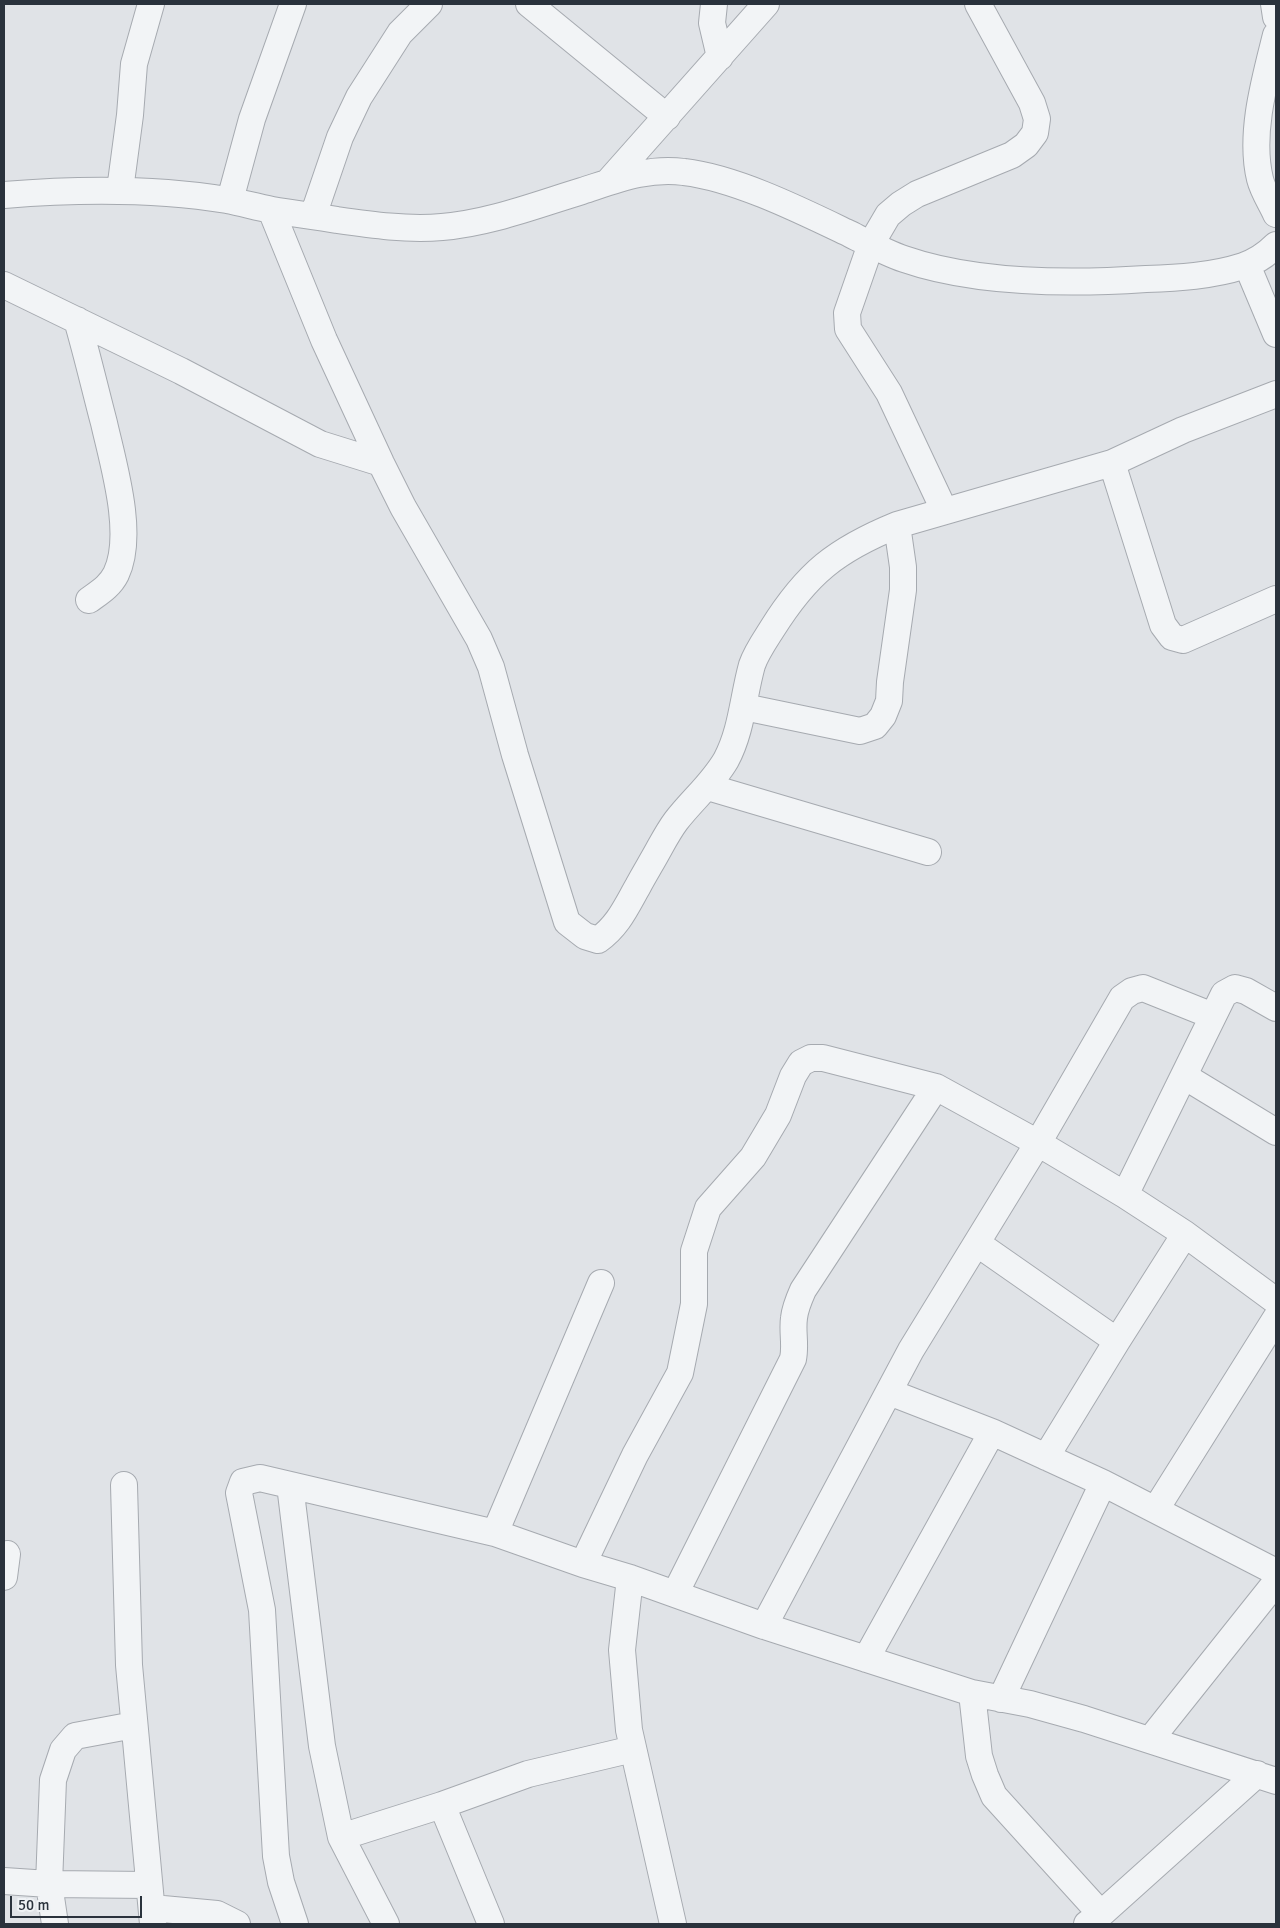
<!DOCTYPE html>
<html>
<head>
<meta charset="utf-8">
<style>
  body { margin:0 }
  #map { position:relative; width:1280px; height:1928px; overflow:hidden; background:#e0e3e7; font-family:Signika,sans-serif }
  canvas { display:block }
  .frame { position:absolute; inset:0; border:5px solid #2a323c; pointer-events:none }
  .scale { position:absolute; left:10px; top:1896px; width:132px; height:22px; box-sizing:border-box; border:2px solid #2a323c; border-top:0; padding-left:6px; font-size:15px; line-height:18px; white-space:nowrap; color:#2a323c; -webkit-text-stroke:4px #eff2f5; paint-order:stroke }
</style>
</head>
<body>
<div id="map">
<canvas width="1280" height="1928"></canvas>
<div class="frame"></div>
<div class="scale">50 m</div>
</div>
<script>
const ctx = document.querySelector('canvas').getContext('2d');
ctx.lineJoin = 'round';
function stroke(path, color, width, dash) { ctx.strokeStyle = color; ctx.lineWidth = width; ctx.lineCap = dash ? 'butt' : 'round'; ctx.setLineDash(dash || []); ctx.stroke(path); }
const minor = new Path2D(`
  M529 4 667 117
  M714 4 712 23 720 57
  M1274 4 1276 17
  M1276 35C1265 79 1249 134 1260 179 1263 191 1271 203 1276 214
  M609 181 766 4
  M120 190 130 115 134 64 151 4
  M4 195C78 189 153 188 227 200 242 203 257 207 272 210 294 214 316 216 337 220 372 225 407 230 442 227 490 223 536 205 582 191 616 180 648 167 684 172 736 178 802 211 850 234 868 243 886 253 904 259 976 284 1070 284 1146 279 1178 278 1212 276 1243 266 1255 262 1267 254 1276 245
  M230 200 252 119 293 4
  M271 210 324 340 381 463 403 507 479 639 491 667 515 755 567 922 585 936 598 940C618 926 626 907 638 886 645 873 653 860 660 847 665 838 670 829 676 821 693 799 712 784 726 760 742 730 743 697 752 665 756 653 765 640 772 629 807 573 836 550 897 525L1112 463 1183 430 1276 394
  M313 216 340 137 359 97 400 33 429 4
  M1247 265 1276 334
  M4 285 181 371 320 444 381 463
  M77 320C87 354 95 389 104 423 113 463 135 535 116 574 110 586 100 592 89 600
  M1112 463 1163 625 1172 637 1183 640 1276 599
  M944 510 889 393 848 329 847 313 871 244 888 215 901 204 917 194 1012 155 1026 145 1035 133 1037 119 1032 103 978 4
  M744 707 860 731 875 726 883 716 889 701 890 682 903 590V567L897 525
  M708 787 928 852
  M1184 1076 1276 1132
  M1125 1195 1224 994 1235 988 1246 991 1276 1008
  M978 1244 1117 1341
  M889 1392 992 1432 1103 1483 1276 1572
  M1046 1457 1117 1341 1185 1234
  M124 1485 129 1665 153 1924
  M290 1485 322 1746 341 1837
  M1156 1509 1276 1318
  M495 1533 601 1283
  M583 1564 635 1455 680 1373 694 1304V1251L708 1208 753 1157 778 1115 793 1076 801 1063 811 1058H823L936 1087 1038 1143 1125 1195 1185 1234 1276 1301
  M4 1577 7 1554
  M630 1578 622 1650 629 1730 673 1924
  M675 1594 793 1359C796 1345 792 1332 794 1318 795 1308 799 1299 803 1290L936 1087
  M764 1626 911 1350 1038 1143 1122 998 1132 991 1143 988 1213 1016
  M866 1659 992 1432
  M972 1693 979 1756 985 1775 994 1796 1101 1914
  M1001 1699 1103 1483
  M1150 1740 1276 1582
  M442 1805 491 1924
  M4 1881 49 1884 53 1780 63 1750 75 1736 134 1725
  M152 1908 217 1914 237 1924
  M55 1924 49 1884 149 1885
  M295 1924 281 1882 276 1856 262 1610 239 1493 243 1482 260 1478 495 1533 583 1564 630 1578 764 1626 972 1693 1030 1704 1084 1719 1276 1781
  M386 1924 341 1837 442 1805 528 1774 633 1749
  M1087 1924 1101 1914 1257 1774`);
stroke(minor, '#a6aab0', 28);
stroke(minor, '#f2f4f6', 26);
</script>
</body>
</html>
